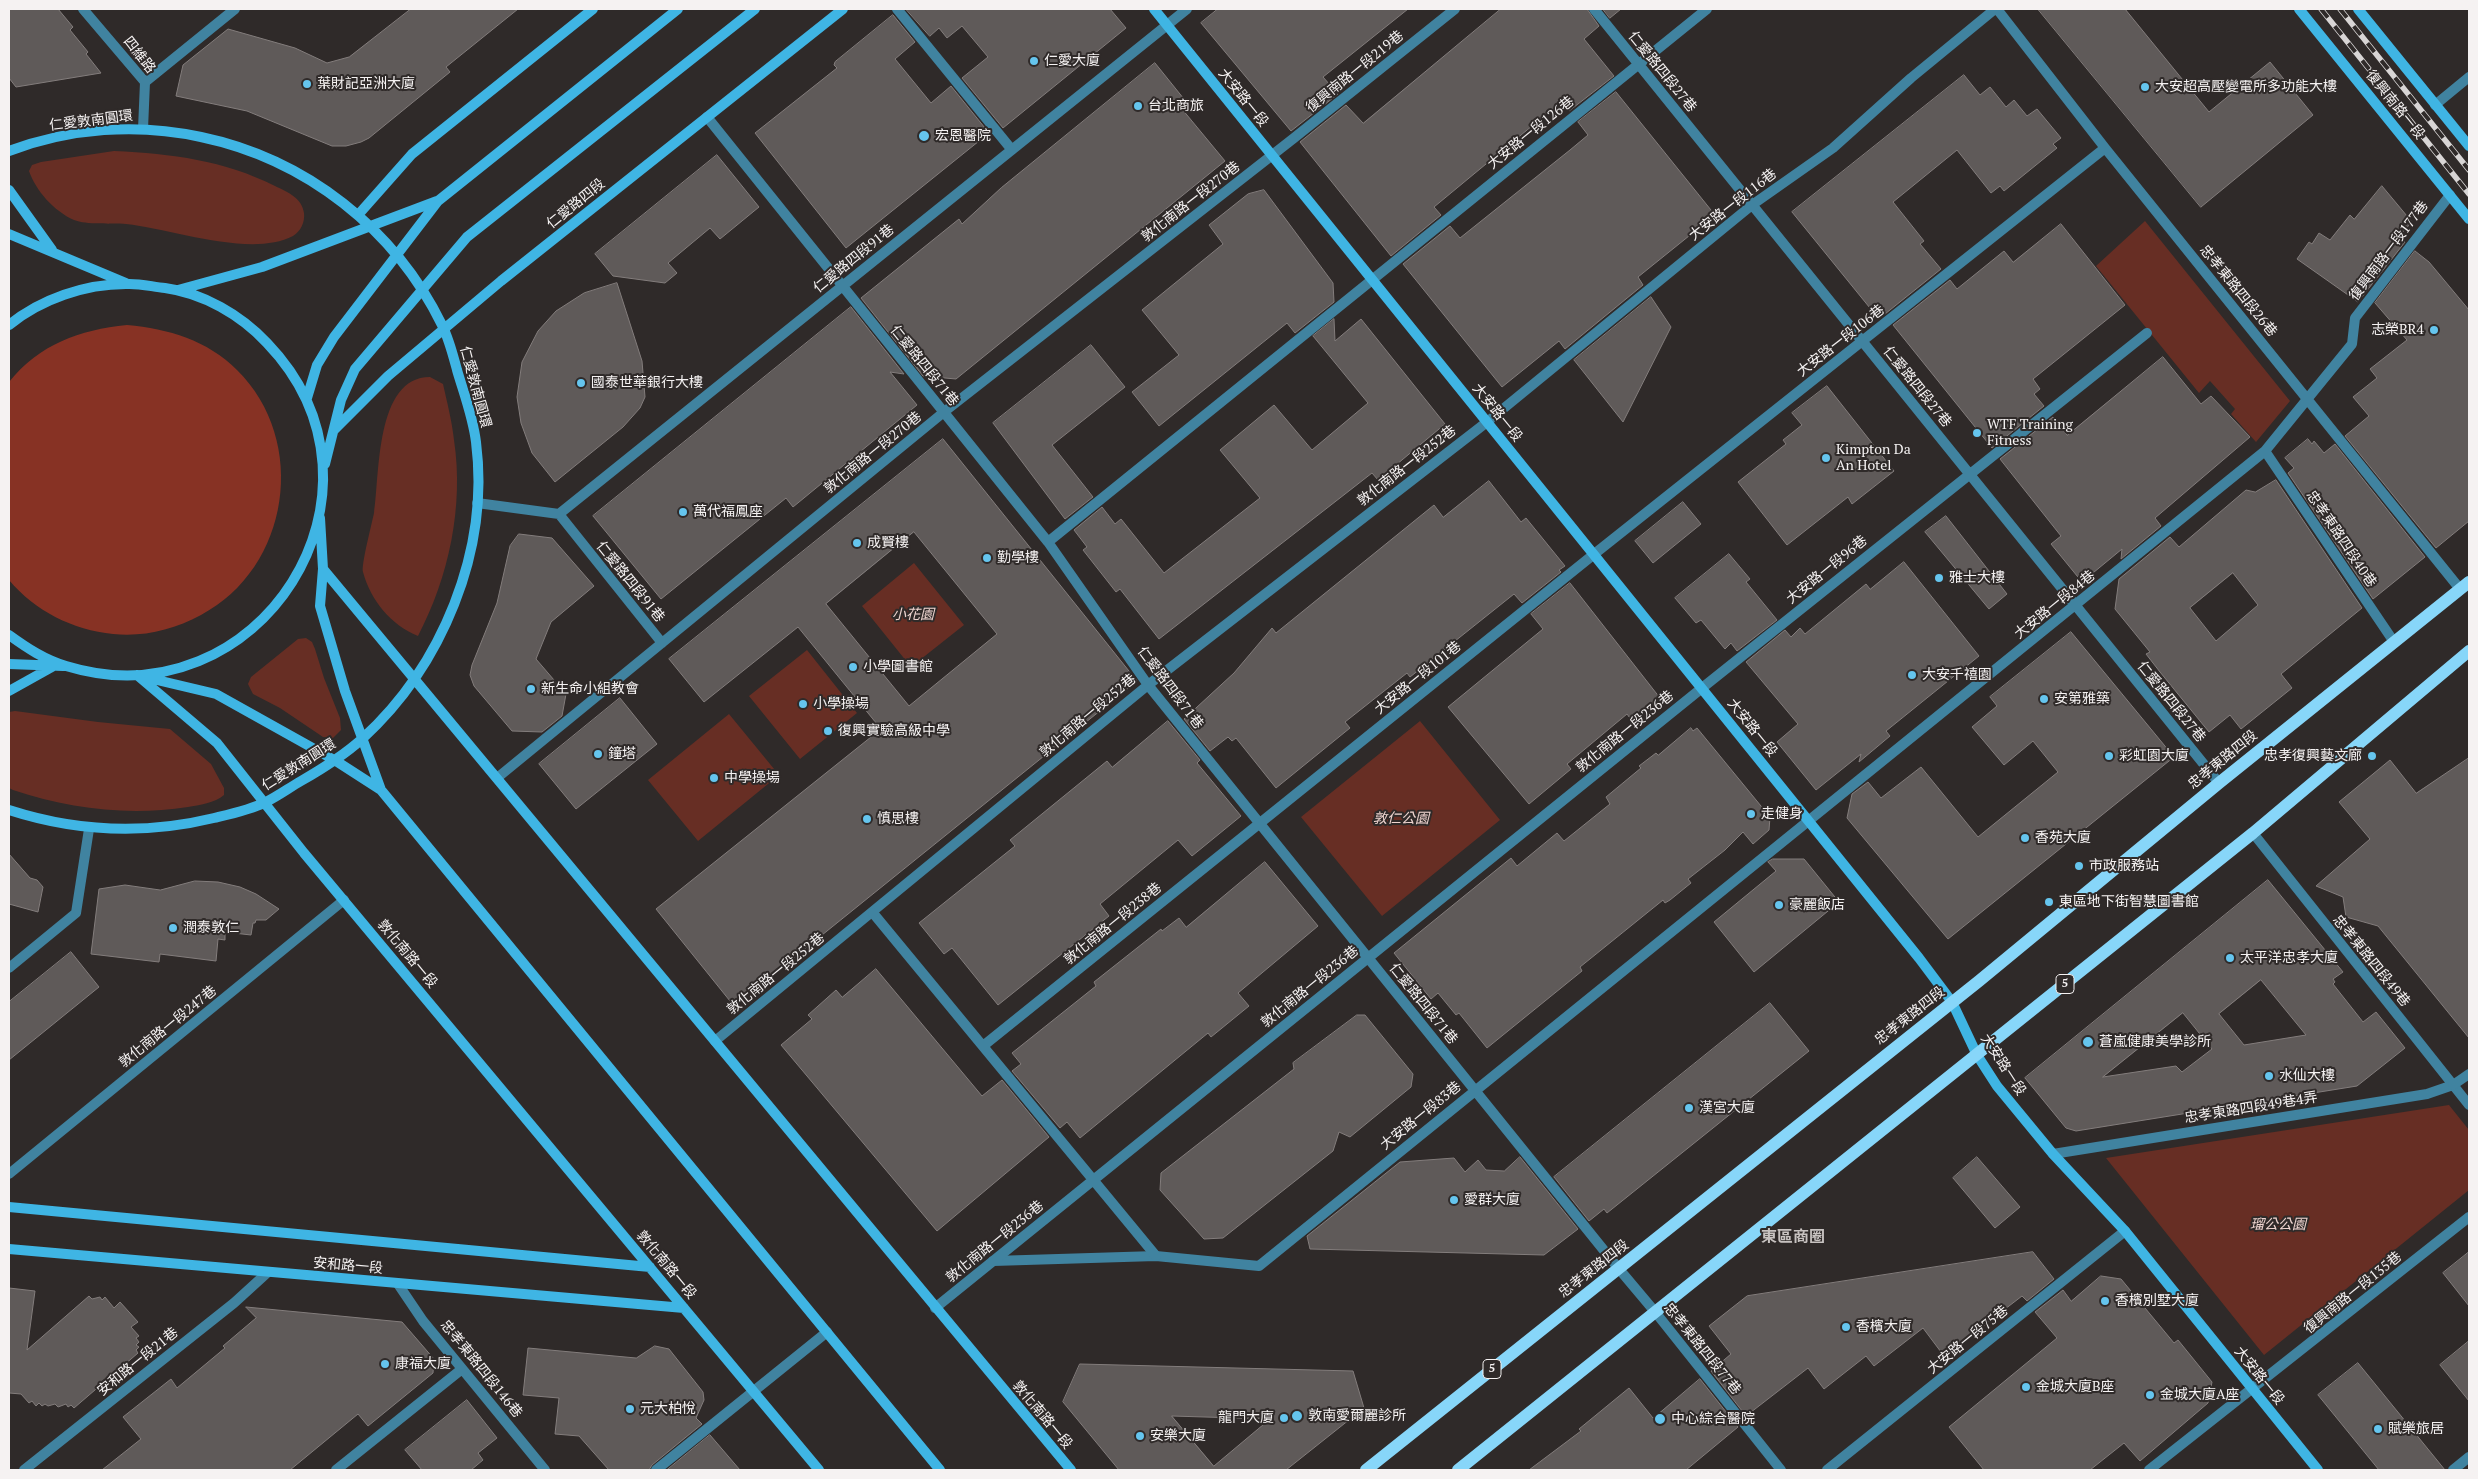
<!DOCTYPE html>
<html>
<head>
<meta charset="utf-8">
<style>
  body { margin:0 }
  #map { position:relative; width:2478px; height:1479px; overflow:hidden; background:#2f2a29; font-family:"PT Serif",serif }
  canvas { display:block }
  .frame { position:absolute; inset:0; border:10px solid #f5f2f2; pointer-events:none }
</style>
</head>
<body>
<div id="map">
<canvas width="2478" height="1479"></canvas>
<div class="frame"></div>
</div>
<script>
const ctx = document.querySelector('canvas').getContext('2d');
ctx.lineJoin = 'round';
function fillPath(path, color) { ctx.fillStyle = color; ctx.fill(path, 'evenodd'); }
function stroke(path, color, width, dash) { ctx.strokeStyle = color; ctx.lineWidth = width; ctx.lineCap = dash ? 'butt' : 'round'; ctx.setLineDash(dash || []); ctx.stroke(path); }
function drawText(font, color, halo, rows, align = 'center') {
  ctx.font = font + ' "PT Serif","Noto Sans TC",serif'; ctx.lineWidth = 4; ctx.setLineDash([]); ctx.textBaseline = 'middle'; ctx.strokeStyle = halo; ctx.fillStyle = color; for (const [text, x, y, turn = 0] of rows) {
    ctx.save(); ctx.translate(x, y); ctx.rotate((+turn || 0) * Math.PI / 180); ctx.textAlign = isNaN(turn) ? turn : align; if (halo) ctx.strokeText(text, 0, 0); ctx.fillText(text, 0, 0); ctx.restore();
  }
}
const green = new Path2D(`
  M114 151C173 154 223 160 275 186 288 192 302 198 304 213 305 222 301 231 293 236 251 258 173 229 126 224 112 223 86 225 74 220 54 211 36 191 29 171L32 165 41 162Z
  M2145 221 2290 401 2256 442 2231 414 2235 409 2210 381 2199 393 2096 266Z
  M430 377 443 384C447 402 452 421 454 440 464 506 449 577 418 636 391 625 371 601 363 572 361 565 372 523 374 513 380 475 375 377 430 377Z
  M914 563 964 625 911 667 862 606Z
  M306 638 312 642 315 649 324 678 340 718 341 730 333 738 323 737 280 708 253 694 248 684 251 677 298 639Z
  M807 650 857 713 800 759 749 696Z
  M15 711 98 722 170 729 211 764 224 788V795C215 803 199 805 188 807 128 816 70 809 13 790L9 788V712Z
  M729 714 779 775 698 841 648 780Z
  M1420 721 1500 820 1382 916 1301 817Z
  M2449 1105 2469 1130V1190L2264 1355 2106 1158Z`);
const forest = new Path2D(`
  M127 325C169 329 207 340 237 370 309 441 290 568 201 615 173 630 144 637 113 634 73 630 35 611 9 580V382C40 344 79 330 127 325Z`);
const building = new Path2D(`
  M9 9H58L73 27 70 30 88 52 86 54 101 73 16 87 9 78Z
  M411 9H518L446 67 450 72 369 138 361 142 346 146H332L247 111 176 96 183 65 228 29 295 48 327 63 349 57Z
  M906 9H1110L1126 28 1003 128 962 78 988 57 962 26 947 38 939 28 930 36Z
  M1218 9H1408L1323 77 1338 94 1291 131 1201 23Z
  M1501 9H1587L1599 26 1584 39 1614 76 1569 111 1561 102 1434 207 1441 215 1391 256 1300 142 1346 105 1363 123Z
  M1603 9H1621L1610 18Z
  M2038 9H2125L2209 112 2270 62 2313 115 2201 207Z
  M893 15 915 42 895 59 931 103 951 86 989 133 846 248 755 133 837 68 834 65 835 62Z
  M1155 63 1188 104 1182 109 1225 161 956 379 923 376 861 298 959 219 962 224 1001 188Z
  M1964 75 1980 95 1990 87 2006 107 2014 100 2027 116 2037 109 2061 138 2053 144 2057 148 2004 191 2000 186 1991 193 1957 150 1893 202 1924 241 1920 244 1941 269 1885 314 1879 308 1874 313 1792 212Z
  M1616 92 1715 215 1638 277 1643 285 1565 349 1559 341 1502 387 1403 264 1450 226 1460 238 1570 150 1588 135 1578 122Z
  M717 155 759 207 720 239 710 228 668 263 677 273 665 283 613 276 595 254Z
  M2382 186 2412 222 2398 237 2405 242 2358 302 2297 259 2309 242 2312 244 2319 233 2330 240 2350 215 2354 219Z
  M1264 190 1333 283 1334 302 1295 333 1287 323 1159 426 1132 392 1179 355 1142 310 1223 244 1209 225 1248 194Z
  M2061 224 2125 305 2033 379 2040 389 2034 394 2044 406 1992 448 1893 325 1950 280 1957 289 2004 251 2013 262Z
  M2415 251 2429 262 2469 310V521L2436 548 2345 436 2369 416 2353 397 2377 378 2370 369 2407 340 2375 303Z
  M617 283 642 361 645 397 640 408 623 427 555 482 532 453 521 423 517 397 522 362 538 331 556 311 584 293Z
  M1651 297 1671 327 1623 422 1574 360Z
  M851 307 904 374 890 372 917 405 793 507 786 498 661 599 593 516Z
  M1334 319 1335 341 1361 319 1445 424 1378 480 1372 473 1159 639 1120 589 1116 592 1083 550 1087 547 1074 530 1102 507 1115 524 1121 519 1164 573 1260 498 1220 450 1274 405 1312 450 1368 403 1313 336Z
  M1091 345 1125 387 1052 445 1093 497 1065 519 993 423Z
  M2163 357 2201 404 2211 396 2250 437 2155 518 2161 526 2121 559 2122 549 2082 582 2051 544 2061 536 2000 459 2053 417 2067 435Z
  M1827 386 1894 471 1852 504 1848 497 1787 545 1738 482 1786 444 1783 440 1802 425 1792 413Z
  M943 439 1137 681 734 1006 656 909 881 729 798 627 704 702 669 659ZM914 532 997 634 909 706 826 604Z
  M2308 439 2312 444 2314 441 2324 453 2335 444 2425 557 2373 599 2288 473 2294 468 2285 458Z
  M2276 480 2362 608 2281 674 2292 688 2241 729 2230 715 2209 732 2160 672 2146 654 2150 652 2115 609 2119 579 2170 537 2179 547 2246 490 2255 492ZM2233 573 2258 605 2216 641 2190 608Z
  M1489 481 1521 522 1526 518 1565 566 1559 570 1561 572 1522 603 1514 594 1410 677 1407 673 1345 722 1350 728 1276 788 1236 738 1232 741 1228 737 1210 751 1184 719 1234 673 1272 628 1276 633 1434 505 1443 517Z
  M1683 502 1701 524 1653 563 1635 541Z
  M1946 516 2007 594 1989 609 1925 532Z
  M519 534 552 538 594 586 551 622 536 659 566 694 562 716 542 732 512 731 474 686 470 675 472 665 497 603 510 546Z
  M1729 554 1750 579 1746 582 1777 620 1737 651 1731 643 1725 649 1701 620 1696 623 1675 598Z
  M1904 562 1979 656 1886 731 1890 736 1859 762 1861 754 1816 790 1777 742 1798 724 1746 662 1785 630 1791 637 1800 628 1805 634 1866 584 1870 589Z
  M1570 583 1660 698 1632 721 1627 714 1567 764 1571 769 1529 804 1448 707 1543 629 1531 614Z
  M2071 632 2174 757 1948 939 1847 818 1852 794 1868 782 1881 798 1921 767 1978 837 2058 772 2033 741 2004 765 1972 727 1997 706 1990 697Z
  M620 698 657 744 576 809 539 764Z
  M1168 721 1200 760 1197 763 1241 816 1192 856 1178 840 1100 904 1109 916 998 1005 952 948 944 954 919 923 1015 846 1010 840 1107 761 1112 767Z
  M1691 728 1693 731 1697 728 1770 817 1769 830 1753 844 1743 832 1725 850 1688 879 1691 883 1670 900 1665 903 1663 900 1580 967 1582 971 1487 1048 1459 1013 1456 1015 1438 993 1431 999 1394 953 1511 858 1517 866 1557 833 1564 841 1610 804 1606 797 1641 768 1639 766 1656 753 1658 755Z
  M2469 758V1038L2378 926 2346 917 2343 897 2316 886 2370 839 2339 802 2390 760 2416 793Z
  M9 854 30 878 37 880 43 887 38 912 9 904Z
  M1773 859H1804L1839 902 1754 972 1714 922 1776 871 1768 862Z
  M1265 862 1318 926 1238 993 1249 1006 1211 1037 1208 1033 1080 1138 1067 1122 1060 1128 1012 1071 1021 1064 1012 1053 1096 986 1094 982 1161 929 1162 931 1179 918 1186 927Z
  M2268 880 2343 972 2333 979 2335 982 2333 984 2363 1022 2376 1012 2405 1048 2357 1086 2076 1131 2066 1128 2025 1078ZM2261 980 2306 1035 2244 1045 2219 1014ZM2183 1013 2212 1049 2182 1072 2176 1066 2103 1077Z
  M195 881 218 882 240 887 256 894 279 909 266 920H256L255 923H253L251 935 225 932V940L218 939 216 961 160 954 159 962 91 954 99 889 125 885 160 890Z
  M71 952 99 987 9 1060V1002Z
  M876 969 982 1096 1002 1080 1049 1137 937 1231 781 1045 812 1019 808 1015 836 990 842 997Z
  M1770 1003 1809 1051 1607 1213 1604 1209 1589 1221 1554 1177Z
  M1357 1015H1365L1413 1074 1411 1087 1350 1137 1339 1132 1333 1151 1223 1238 1204 1239 1160 1190 1161 1173 1294 1069 1293 1063Z
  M1520 1157 1578 1229 1544 1255 1310 1249 1307 1236 1400 1162 1454 1158 1465 1172 1478 1160 1486 1170 1504 1171Z
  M1977 1157 2020 1207 1995 1228 1953 1178Z
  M2033 1252 2054 1279 2027 1301 2022 1296 1944 1356 1923 1328 1874 1366 1866 1356 1824 1389 1808 1368 1746 1416 1711 1371 1731 1354 1709 1326 1747 1296Z
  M2469 1252V1306L2443 1273Z
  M2101 1276 2121 1279 2174 1343 2178 1340 2212 1382 2208 1403 2140 1461 2124 1443 2090 1470H1984L1949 1427 2057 1338 2035 1312 2063 1290 2071 1301Z
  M9 1288 35 1291 27 1350 89 1296 92 1299 100 1297 102 1300 105 1297 114 1308 120 1302 138 1322 131 1327 139 1336 136 1338 139 1342 136 1345 139 1347 136 1350 138 1353 74 1408 71 1405 68 1407 66 1404 58 1407 55 1404 48 1406 45 1404 42 1406 39 1403 36 1406 32 1401 29 1403 21 1394 9 1393Z
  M246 1307 402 1322 434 1359 433 1373 368 1426 358 1414 290 1470H102L141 1439 123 1417 171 1379 177 1388 225 1348 223 1346 256 1318Z
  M2469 1341V1401L2440 1365Z
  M655 1346 669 1349 703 1392 704 1400 696 1418 702 1424 652 1465 649 1470H609L579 1436 555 1434 559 1398 523 1395 528 1348 636 1358Z
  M2358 1363 2445 1470H2379L2318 1395Z
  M1080 1364 1353 1371 1364 1408 1286 1470H1119L1063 1402ZM1172 1416 1270 1419 1214 1466Z
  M1700 1379 1738 1427 1686 1470H1529L1581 1431 1579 1429 1629 1388 1653 1418Z
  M467 1400 497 1438 478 1453 483 1460 471 1470H422L405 1450Z
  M710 1435 740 1470H667Z`);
const lane = new Path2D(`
  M897 9 1012 150
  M1594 9 2219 783
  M1997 9 2105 148 2460 589
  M145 82 235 9
  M707 117 1048 542 1148 685 1619 1269
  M2265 451 2394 642
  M477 503 559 514 662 643
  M559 514 1187 9
  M1048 542 1707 9
  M1593 555 2105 148
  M1702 688 2147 333
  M497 778 944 412 1294 138 1455 9
  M2253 833 2469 1105
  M715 1041 1148 685 1487 422 1752 205 1833 148 1911 78 1995 9
  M2053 1154 2427 1094 2453 1085
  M9 1174 344 900
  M993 1261 1156 1256 1259 1266 2265 451 2352 344 2355 318 2450 195
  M398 1284 423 1321 545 1470
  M1656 1313 1781 1470
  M24 1470 234 1303 268 1272
  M336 1470 462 1369
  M656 1470 827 1332
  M2453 1470 2469 1457`);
const street = new Path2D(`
  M83 9 145 82 143 129
  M2435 105 2469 77
  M873 913 1156 1256
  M9 968 76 913 89 829
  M983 1046 1593 555
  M2453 1085 2469 1074
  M1619 1269 1656 1313
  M935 1308 1702 688
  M1827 1470 2125 1231
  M2149 1470 2469 1217`);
const secondary = new Path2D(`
  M1154 9 1919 958 1952 1002 1977 1055 1997 1086 2053 1154 2125 1231 2318 1470
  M2299 9 2469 219
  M2358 9 2469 146
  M9 151C70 128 137 123 201 137 306 159 395 229 442 325 449 339 453 355 457 370 464 394 473 417 476 442 490 551 442 666 362 739 343 756 322 769 301 781 289 788 278 796 266 802 250 810 231 814 214 818 144 835 77 832 9 810
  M9 190 52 250
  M358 215 412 154 593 9
  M9 234 126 283
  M178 290 262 267 437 201
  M9 325C41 299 85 284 126 284 139 283 153 287 165 288 203 293 241 315 267 343 409 491 259 725 66 666 45 660 27 648 9 635
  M307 398 317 365 334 337 438 201 678 9
  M334 430 388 376 501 281 843 9
  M325 464 341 400 355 369 467 237 755 9
  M320 518 323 569 320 606 345 691 381 790 940 1470
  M323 569 1071 1470
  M9 664 63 666
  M137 675 217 743 304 853 819 1470
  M140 676 216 694 336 761 381 790
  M9 691 52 667
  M9 1207 650 1267
  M9 1249 684 1308`);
const primary = new Path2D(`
  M1366 1470 1979 981 2219 783 2469 582
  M1458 1470 2253 833 2469 651`);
const rail = new Path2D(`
  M2321 9 2469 194
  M2340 9 2469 170`);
const markers = [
  [1034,61,5,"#65c5ee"],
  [307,84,5,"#65c5ee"],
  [2145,87,5,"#65c5ee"],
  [1138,106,5,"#65c5ee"],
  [924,136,6,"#65c5ee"],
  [2434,330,5,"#65c5ee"],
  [581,383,5,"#65c5ee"],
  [1977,433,5,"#65c5ee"],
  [1826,458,5,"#65c5ee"],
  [683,512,5,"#65c5ee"],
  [857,543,5,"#65c5ee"],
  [987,558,5,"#65c5ee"],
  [1939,578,5,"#65c5ee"],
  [853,667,5,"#65c5ee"],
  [1912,675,5,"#65c5ee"],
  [531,689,5,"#65c5ee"],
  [2044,699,5,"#65c5ee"],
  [803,704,5,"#65c5ee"],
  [828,731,5,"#65c5ee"],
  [598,754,5,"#65c5ee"],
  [2109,756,5,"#65c5ee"],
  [2372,756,5,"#65c5ee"],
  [714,778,5,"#65c5ee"],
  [1751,814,5,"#65c5ee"],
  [867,819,5,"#65c5ee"],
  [2025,838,5,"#65c5ee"],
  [2079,866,5,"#65c5ee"],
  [2049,902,5,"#65c5ee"],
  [1779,905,5,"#65c5ee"],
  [173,928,5,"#65c5ee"],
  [2230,958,5,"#65c5ee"],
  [2088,1042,6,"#65c5ee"],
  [2269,1076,5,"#65c5ee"],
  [1689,1108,5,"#65c5ee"],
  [1454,1200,5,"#65c5ee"],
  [2105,1301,5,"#65c5ee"],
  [1846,1327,5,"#65c5ee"],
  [385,1364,5,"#65c5ee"],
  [2026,1387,5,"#65c5ee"],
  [2150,1395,5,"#65c5ee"],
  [630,1409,5,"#65c5ee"],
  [1297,1416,6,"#65c5ee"],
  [1284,1418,5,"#65c5ee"],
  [1660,1419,6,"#65c5ee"],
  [2378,1429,5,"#65c5ee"],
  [1140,1436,5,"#65c5ee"]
];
const shields = [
  [2065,984,18],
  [1492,1369,18]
];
const shieldNames = [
  ["5",2065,984],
  ["5",1492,1369]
];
const streetNames = [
  ["四維路",139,55,52],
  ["復興南路一段219巷",1355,72,-39],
  ["仁愛路四段27巷",1662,72,51],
  ["大安路一段",1243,98,51],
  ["復興南路一段",2395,105,51],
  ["仁愛敦南圓環",91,121,-7],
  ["大安路一段126巷",1531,133,-39],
  ["敦化南路一段270巷",1191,202,-38],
  ["仁愛路四段",576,204,-39],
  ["大安路一段116巷",1733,205,-38],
  ["復興南路一段177巷",2389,251,-53],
  ["仁愛路四段91巷",854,259,-39],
  ["忠孝東路四段26巷",2238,291,51],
  ["大安路一段106巷",1841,341,-38],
  ["仁愛路四段71巷",924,366,51],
  ["仁愛敦南圓環",475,387,75],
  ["仁愛路四段27巷",1917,387,51],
  ["大安路一段",1497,413,51],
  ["敦化南路一段270巷",873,453,-39],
  ["敦化南路一段252巷",1407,466,-38],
  ["忠孝東路四段40巷",2341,539,56],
  ["大安路一段96巷",1827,570,-39],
  ["仁愛路四段91巷",630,582,51],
  ["大安路一段84巷",2055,605,-39],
  ["大安路一段101巷",1418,678,-39],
  ["仁愛路四段71巷",1170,688,53],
  ["仁愛路四段27巷",2171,702,51],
  ["敦化南路一段252巷",1088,716,-40],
  ["大安路一段",1752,728,51],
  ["敦化南路一段236巷",1625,732,-39],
  ["忠孝東路四段",2223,760,-39],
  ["仁愛敦南圓環",299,765,-32],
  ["敦化南路一段238巷",1113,924,-39],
  ["敦化南路一段",407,954,50],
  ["忠孝東路四段49巷",2371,961,51],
  ["敦化南路一段252巷",776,974,-39],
  ["敦化南路一段236巷",1310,987,-39],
  ["仁愛路四段71巷",1423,1004,51],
  ["忠孝東路四段",1910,1016,-38],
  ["敦化南路一段247巷",168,1027,-39],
  ["大安路一段",2003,1065,57],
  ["忠孝東路四段49巷4弄",2251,1108,-9],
  ["大安路一段83巷",1421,1116,-39],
  ["敦化南路一段236巷",995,1242,-39],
  ["敦化南路一段",666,1265,50],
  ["安和路一段",348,1266,5],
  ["忠孝東路四段",1594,1269,-38],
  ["復興南路一段135巷",2353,1293,-39],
  ["大安路一段75巷",1968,1340,-39],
  ["忠孝東路四段77巷",1702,1349,51],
  ["安和路一段21巷",138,1362,-39],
  ["忠孝東路四段146巷",481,1369,51],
  ["大安路一段",2259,1376,51],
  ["敦化南路一段",1042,1415,50]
];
const poiNames = [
  ["仁愛大廈",1044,61],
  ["葉財記亞洲大廈",317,84],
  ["大安超高壓變電所多功能大樓",2155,87],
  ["台北商旅",1148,106],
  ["宏恩醫院",935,136],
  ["志榮BR4",2424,330,"right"],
  ["國泰世華銀行大樓",591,383],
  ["WTF Training",1987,425],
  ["Fitness",1987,441],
  ["Kimpton Da",1836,450],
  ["An Hotel",1836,466],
  ["萬代福鳳座",693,512],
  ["成賢樓",867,543],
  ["勤學樓",997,558],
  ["雅士大樓",1949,578],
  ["小學圖書館",863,667],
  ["大安千禧園",1922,675],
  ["新生命小組教會",541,689],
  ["安第雅築",2054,699],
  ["小學操場",813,704],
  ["復興實驗高級中學",838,731],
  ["鐘塔",608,754],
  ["彩虹園大廈",2119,756],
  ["忠孝復興藝文廊",2362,756,"right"],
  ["中學操場",724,778],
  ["走健身",1761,814],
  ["慎思樓",877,819],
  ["香苑大廈",2035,838],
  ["市政服務站",2089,866],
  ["東區地下街智慧圖書館",2059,902],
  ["豪麗飯店",1789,905],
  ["潤泰敦仁",183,928],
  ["太平洋忠孝大廈",2240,958],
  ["蒼嵐健康美學診所",2099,1042],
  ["水仙大樓",2279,1076],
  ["漢宮大廈",1699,1108],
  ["愛群大廈",1464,1200],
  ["香檳別墅大廈",2115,1301],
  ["香檳大廈",1856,1327],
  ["康福大廈",395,1364],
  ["金城大廈B座",2036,1387],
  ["金城大廈A座",2160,1395],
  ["元大柏悅",640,1409],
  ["敦南愛爾麗診所",1308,1416],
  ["龍門大廈",1274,1418,"right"],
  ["中心綜合醫院",1671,1419],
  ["賦樂旅居",2388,1429],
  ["安樂大廈",1150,1436]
];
const parkNames = [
  ["小花園",913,615],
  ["敦仁公園",1401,819],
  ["瑠公公園",2278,1225]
];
const quarterNames = [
  ["東區商圈",1793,1237]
];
fillPath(green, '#672e24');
fillPath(forest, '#873224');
fillPath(building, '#5f5a59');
stroke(building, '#837d7c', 1);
stroke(lane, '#4083a0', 10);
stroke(street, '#4083a0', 10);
stroke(secondary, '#3fb5e4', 10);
stroke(primary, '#87d6f9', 12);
stroke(rail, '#d8d5d5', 5.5);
stroke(rail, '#2f2a29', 4, [11]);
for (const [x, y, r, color] of markers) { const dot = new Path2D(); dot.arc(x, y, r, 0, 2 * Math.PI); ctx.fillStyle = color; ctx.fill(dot); stroke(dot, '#2f2a29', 2); }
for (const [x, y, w] of shields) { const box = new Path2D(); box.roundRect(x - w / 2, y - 9.5, w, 19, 4); ctx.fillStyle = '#2f2a29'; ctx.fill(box); stroke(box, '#f5f2f2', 1); }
drawText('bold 12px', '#f5f2f2', null, shieldNames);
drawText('14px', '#f5f2f2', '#2f2a29', streetNames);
drawText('14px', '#f5f2f2', '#2f2a29', poiNames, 'left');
drawText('italic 14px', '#efd5d0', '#2f2a29', parkNames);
drawText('bold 16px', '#c7c2c0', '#2f2a29', quarterNames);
</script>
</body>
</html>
